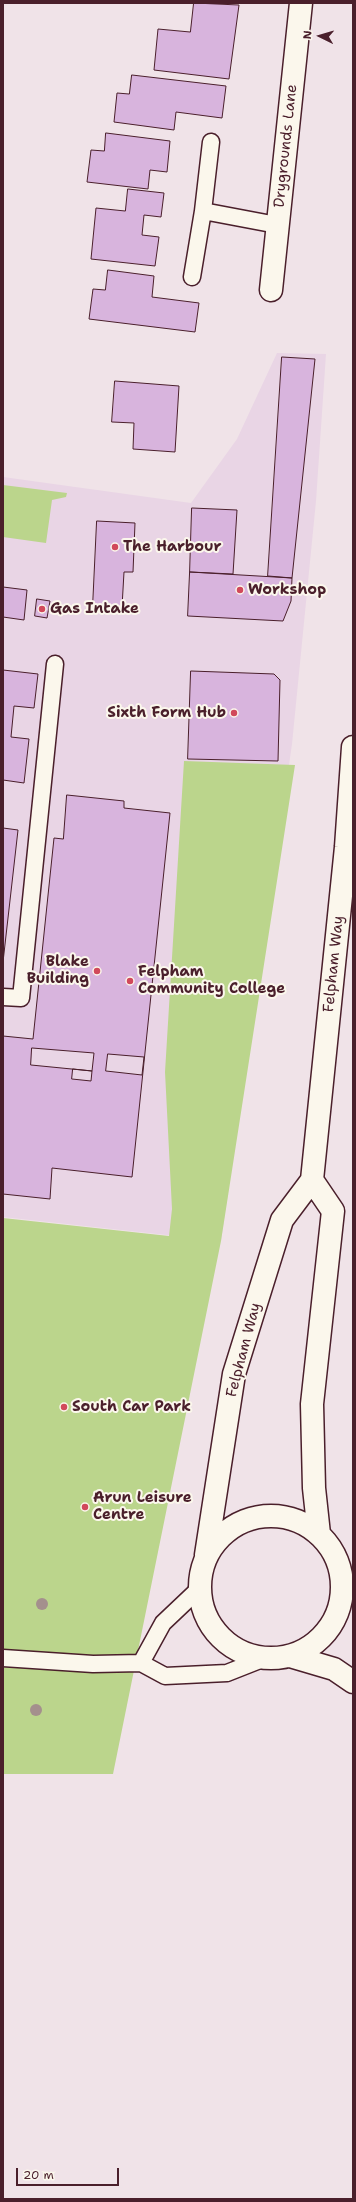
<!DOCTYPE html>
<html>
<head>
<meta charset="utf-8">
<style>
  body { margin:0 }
  #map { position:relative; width:356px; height:2202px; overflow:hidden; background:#f0e3e8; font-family:"Shantell Sans",sans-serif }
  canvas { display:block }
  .frame { position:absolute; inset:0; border:4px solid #4a1f2b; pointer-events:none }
  .north { position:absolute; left:300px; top:16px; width:40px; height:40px; -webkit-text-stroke:3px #fbf7ec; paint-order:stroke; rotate:275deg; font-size:11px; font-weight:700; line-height:16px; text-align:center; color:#4a1f2b }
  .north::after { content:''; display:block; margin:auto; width:14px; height:18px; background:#4a1f2b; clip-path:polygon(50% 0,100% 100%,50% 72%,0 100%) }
  .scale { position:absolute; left:16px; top:2168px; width:103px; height:18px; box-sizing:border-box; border:2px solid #4a1f2b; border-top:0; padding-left:5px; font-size:12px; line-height:14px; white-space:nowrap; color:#4a1f2b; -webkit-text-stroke:3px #fbf7ec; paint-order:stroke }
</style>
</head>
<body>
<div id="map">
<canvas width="356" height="2202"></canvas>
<div class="frame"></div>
<div class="north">N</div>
<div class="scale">20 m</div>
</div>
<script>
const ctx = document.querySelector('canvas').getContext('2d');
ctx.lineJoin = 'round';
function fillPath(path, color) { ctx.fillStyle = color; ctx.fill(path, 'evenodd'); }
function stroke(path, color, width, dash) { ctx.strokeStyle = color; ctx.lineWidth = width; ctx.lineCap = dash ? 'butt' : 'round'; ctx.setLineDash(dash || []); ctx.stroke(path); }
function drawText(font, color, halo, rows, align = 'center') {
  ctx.font = font + ' "Shantell Sans",sans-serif'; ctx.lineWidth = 4; ctx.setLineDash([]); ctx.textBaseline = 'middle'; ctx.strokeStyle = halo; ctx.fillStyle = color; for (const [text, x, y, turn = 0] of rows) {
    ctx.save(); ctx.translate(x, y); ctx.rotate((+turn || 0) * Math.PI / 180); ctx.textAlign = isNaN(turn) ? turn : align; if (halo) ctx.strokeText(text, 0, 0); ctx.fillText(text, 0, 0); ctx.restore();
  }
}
const built = new Path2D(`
  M277 353 326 354 316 501 292 744 221 1241 3 1217V477L191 503 237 439Z`);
const green = new Path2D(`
  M3 485 67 493 66 497 52 500 46 543 3 537Z
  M184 761 295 765 221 1241 113 1774H3V1218L169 1236 172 1209 165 1072Z`);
const building = new Path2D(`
  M194 3 239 5 229 79 154 70 158 29 190 32Z
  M132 75 226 86 222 118 176 112 174 130 114 122 117 93 129 94Z
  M106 133 170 141 167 172 150 170 148 189 87 182 91 150 104 151Z
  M128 189 164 193 161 217 144 215 142 235 159 237 155 266 91 259 96 208 125 211Z
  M108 270 154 276 152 297 199 303 195 332 89 319 93 289 105 290Z
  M282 357 315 359 292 578 268 576Z
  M115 381 179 386 175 452 133 449 134 423 112 422Z
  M192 508 237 510 233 574 190 572Z
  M97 521 135 523 133 572H124L122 607 93 606Z
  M190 572 292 578 291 601 283 621 188 616Z
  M3 587 27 590 24 620 3 617Z
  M37 599 50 601 47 618 35 616Z
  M3 670 38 674 34 708 14 706 11 737 29 739 24 783 3 780Z
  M191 671 274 674 280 680 278 761 188 759Z
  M67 795 124 801V808L170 813 132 1177 52 1168 50 1199 3 1194V1036L33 1039 54 838 63 839Z
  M3 828 18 830 3 962Z
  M32 1048 94 1053 92 1071 31 1065Z
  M108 1054 144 1057 142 1075 106 1071Z
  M73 1069 92 1071 91 1081 72 1079Z`);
const service = new Path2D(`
  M203 211 211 142
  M192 277 203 211 277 225
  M3 997 21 998 55 664
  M3 1658 93 1664 141 1663 165 1676 227 1673 265 1658
  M141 1663 163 1623 201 1587`);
const minor = new Path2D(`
  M271 290 301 3`);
const secondary = new Path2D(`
  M312 1180 333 1211 312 1404 314 1488 319 1534
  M200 1587a71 71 0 1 1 142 0a71 71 0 1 1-142 0Z
  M206 1555 234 1374 282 1220 312 1180 346 847 353 747
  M290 1656 334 1669 353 1682`);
const trees = [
  [42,1604],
  [36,1710]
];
const markers = [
  [115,547,4,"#d1495b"],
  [240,590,4,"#d1495b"],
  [42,609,4,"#d1495b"],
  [234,713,4,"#d1495b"],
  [97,971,4,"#d1495b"],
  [130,981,4,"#d1495b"],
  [64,1407,4,"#d1495b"],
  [85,1507,4,"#d1495b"]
];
const streetNames = [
  ["Drygrounds Lane",286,146,-84],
  ["Felpham Way",334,964,-84],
  ["Felpham Way",244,1350,-75]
];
const poiNames = [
  ["The Harbour",123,547],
  ["Workshop",248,590],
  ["Gas Intake",50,609],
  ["Sixth Form Hub",226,713,"right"],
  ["Blake",89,962,"right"],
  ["Building",89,979,"right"],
  ["Felpham",138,972],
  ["Community College",138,989],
  ["South Car Park",72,1407],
  ["Arun Leisure",93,1498],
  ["Centre",93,1515]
];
fillPath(built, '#e9d5e5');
fillPath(green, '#bbd58c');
fillPath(building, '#d8b4dd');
stroke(building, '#4a1f2b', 1);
stroke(service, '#4a1f2b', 19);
stroke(minor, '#4a1f2b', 25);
stroke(secondary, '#4a1f2b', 25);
stroke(service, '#fbf7ec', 16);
stroke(minor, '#fbf7ec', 22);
stroke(secondary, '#fbf7ec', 22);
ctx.fillStyle = '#a4908d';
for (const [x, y] of trees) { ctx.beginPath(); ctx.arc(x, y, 6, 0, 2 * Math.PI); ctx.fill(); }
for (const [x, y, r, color] of markers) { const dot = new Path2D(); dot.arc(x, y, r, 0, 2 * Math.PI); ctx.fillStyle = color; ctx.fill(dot); stroke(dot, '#fbf7ec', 1.5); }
drawText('15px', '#4a1f2b', '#fbf7ec', streetNames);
drawText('bold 15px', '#4a1f2b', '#fbf7ec', poiNames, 'left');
</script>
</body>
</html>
